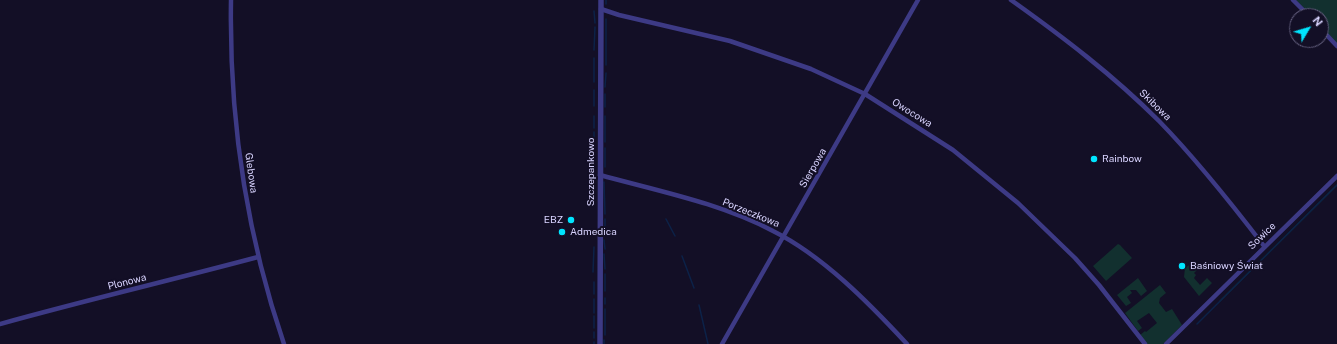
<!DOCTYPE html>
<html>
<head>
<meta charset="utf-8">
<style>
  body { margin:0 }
  #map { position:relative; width:1337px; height:344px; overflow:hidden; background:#130f26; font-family:"Public Sans",sans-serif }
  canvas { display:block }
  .north { position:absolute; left:1289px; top:8px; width:40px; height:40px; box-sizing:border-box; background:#130f26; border:1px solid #625e7d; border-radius:50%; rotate:52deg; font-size:11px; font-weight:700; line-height:16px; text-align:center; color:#d9d4ff }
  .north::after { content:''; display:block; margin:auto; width:14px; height:18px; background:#00e5ff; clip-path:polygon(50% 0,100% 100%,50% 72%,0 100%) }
</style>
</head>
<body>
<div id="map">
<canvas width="1337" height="344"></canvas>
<div class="north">N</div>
</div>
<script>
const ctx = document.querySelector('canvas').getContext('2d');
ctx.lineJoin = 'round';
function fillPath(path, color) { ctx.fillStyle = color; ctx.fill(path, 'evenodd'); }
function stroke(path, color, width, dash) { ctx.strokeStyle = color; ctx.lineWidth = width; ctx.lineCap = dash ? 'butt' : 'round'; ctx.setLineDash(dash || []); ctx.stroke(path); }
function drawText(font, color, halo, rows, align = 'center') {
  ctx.font = font + ' "Public Sans",sans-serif'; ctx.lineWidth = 4; ctx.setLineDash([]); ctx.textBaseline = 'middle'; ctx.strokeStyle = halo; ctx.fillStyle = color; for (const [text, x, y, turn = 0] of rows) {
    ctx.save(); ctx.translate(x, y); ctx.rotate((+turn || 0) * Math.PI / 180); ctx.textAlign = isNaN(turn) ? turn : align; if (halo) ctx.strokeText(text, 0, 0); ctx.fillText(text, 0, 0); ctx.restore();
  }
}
const green = new Path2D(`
  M1296 0H1337V44L1321 27V16H1311Z
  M1337 184V186L1220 302 1219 301Z
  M1118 244 1120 245 1132 258 1106 281 1093 266Z
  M1195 261 1200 267 1194 273 1196 275 1194 278 1200 285 1207 278 1212 283 1199 296 1184 277 1185 268Z
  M1138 278 1147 291 1141 296 1136 290H1130L1132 293 1127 297 1131 303 1126 306 1117 295Z
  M1160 285 1166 293 1160 298 1159 303 1166 312 1172 309 1182 325 1163 344H1147L1140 335 1145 331 1146 332 1157 323 1149 313 1137 321 1142 328 1138 331 1125 313Z`);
const stream = new Path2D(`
  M606 4V0
  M594 11 595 23
  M594 50 595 27
  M594 58V82
  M606 65V19
  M605 87 606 73
  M594 106V90
  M605 107V94
  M594 116V128
  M594 142V132
  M605 142V116
  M605 148V167
  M594 175V150
  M594 180V186
  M604 182 605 214
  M594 201V192
  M605 219V235
  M666 219 675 236
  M604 240 605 249
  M604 254 605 269
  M682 256 694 288
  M593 272 594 247
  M605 291V274
  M594 294V282
  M605 304V298
  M699 305 708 344
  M594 313V299
  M594 316V328
  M1197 324 1337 185
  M605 335V309
  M594 338V332
  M594 342V344
  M604 344V340`);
const minor = new Path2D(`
  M231 0C229 117 246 233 284 344
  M1011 0C1063 37 1113 75 1159 121 1197 160 1231 203 1264 246
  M1293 0 1309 16
  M601 9 619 15 730 41 811 69 865 94 953 150 1018 203 1075 258 1099 285 1145 344
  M1321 29 1337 46
  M600 175C658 191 720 203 773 231 823 256 869 303 907 344
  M0 324C86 300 172 280 258 257
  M722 344 918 0
  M1166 344 1337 176`);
const tertiary = new Path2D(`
  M600 344 601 0`);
const markers = [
  [1094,159,4,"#00e5ff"],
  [571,220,4,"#00e5ff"],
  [562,232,4,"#00e5ff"],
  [1182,266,4,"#00e5ff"]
];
const streetNames = [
  ["Skibowa",1155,105,44],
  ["Owocowa",912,113,32],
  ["Sierpowa",813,168,-60],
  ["Szczepankowo",591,172,-90],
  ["Glebowa",251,173,82],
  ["Porzeczkowa",751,213,22],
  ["Sowice",1262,236,-44],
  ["Plonowa",127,282,-14]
];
const poiNames = [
  ["Rainbow",1102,159],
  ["EBZ",563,220,"right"],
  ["Admedica",570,232],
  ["Baśniowy Świat",1190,266]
];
fillPath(green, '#12302f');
stroke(stream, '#0c2248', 1.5);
stroke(minor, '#3d3a85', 4.5);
stroke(tertiary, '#3d3a85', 5.5);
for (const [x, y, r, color] of markers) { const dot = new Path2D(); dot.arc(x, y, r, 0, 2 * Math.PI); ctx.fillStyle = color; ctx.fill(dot); stroke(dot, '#130f26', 1.5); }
drawText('10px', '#d9d4ff', '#130f26', streetNames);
drawText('10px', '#d9d4ff', '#130f26', poiNames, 'left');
</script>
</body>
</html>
